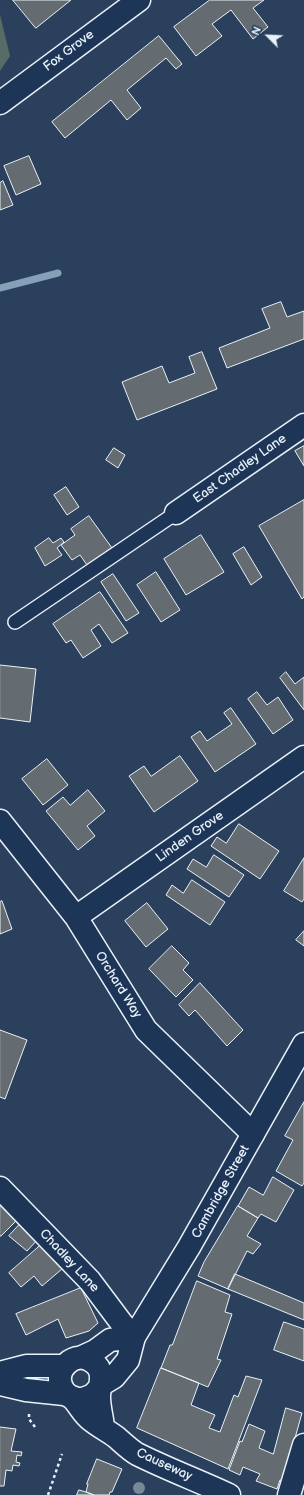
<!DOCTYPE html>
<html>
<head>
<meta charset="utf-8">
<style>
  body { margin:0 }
  #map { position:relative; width:304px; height:1495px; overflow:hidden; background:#2b405c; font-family:"Balsamiq Sans",sans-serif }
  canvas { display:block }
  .north { position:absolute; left:248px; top:16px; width:40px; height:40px; -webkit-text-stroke:3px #1d3557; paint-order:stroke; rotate:294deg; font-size:11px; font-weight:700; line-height:16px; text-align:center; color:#e8f1f8 }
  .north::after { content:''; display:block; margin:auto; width:14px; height:18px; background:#e8f1f8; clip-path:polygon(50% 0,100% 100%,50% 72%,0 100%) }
</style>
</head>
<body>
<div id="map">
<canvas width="304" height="1495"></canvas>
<div class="north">N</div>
</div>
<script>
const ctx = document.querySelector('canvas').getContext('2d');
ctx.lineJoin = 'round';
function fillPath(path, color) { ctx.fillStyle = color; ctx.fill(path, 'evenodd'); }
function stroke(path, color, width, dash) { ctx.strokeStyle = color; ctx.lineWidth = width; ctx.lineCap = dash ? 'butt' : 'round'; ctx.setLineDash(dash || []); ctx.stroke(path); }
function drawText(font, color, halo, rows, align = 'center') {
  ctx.font = font + ' "Balsamiq Sans",sans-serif'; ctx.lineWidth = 4; ctx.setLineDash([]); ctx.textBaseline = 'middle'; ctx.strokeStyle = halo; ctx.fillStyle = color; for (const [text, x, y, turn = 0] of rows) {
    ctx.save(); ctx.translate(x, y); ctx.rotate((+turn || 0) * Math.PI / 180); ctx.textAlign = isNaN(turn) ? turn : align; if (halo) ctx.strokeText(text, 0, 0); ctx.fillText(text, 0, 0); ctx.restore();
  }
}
const green = new Path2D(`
  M0 15 10 56 0 71Z`);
const stream = new Path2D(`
  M0 288 58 273`);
const building = new Path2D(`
  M13 0H71L36 28Z
  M210 0H264L253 8 268 27 253 39 231 10 212 24 222 36 196 56 174 27Z
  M159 36 182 64 176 69 166 58 127 90 141 108 127 120 111 100 65 138 52 122Z
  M29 156 41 184 16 195 4 166Z
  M3 181 13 205 0 210V183Z
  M281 302 287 317 304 311V339L227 368 219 348 270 328 262 309Z
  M202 352 217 389 137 420 122 382 162 366 169 383 195 373 189 357Z
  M304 446V466L295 451Z
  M114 448 125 455 118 468 106 460Z
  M66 487 79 507 67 515 54 495Z
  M304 500V597L302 599 259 526Z
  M89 516 112 548 87 565 80 555 72 560 61 545 75 535 71 529Z
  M201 535 224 572 186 595 164 559Z
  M49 538 53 543 61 538 64 542 57 548 62 555 45 566 35 548Z
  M244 547 262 577 251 585 233 554Z
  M156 572 180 610 161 622 137 585Z
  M113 574 139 613 126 621 101 582Z
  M100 592 128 633 112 643 99 624 91 630 101 646 83 658 71 640 66 643 53 624Z
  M0 665 36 669 30 722 0 718Z
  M286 672 295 684 304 677V710L280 678Z
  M257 692 267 705 278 697 293 720 273 734 248 699Z
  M231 708 256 744 215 772 191 737 200 731 207 741 232 724 224 713Z
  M180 756 198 781 154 812 129 776 144 766 151 776Z
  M47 759 68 785 43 805 22 779Z
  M88 790 105 811 87 826 95 836 78 850 46 811 63 797 70 805Z
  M239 824 279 851 260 879 211 846 217 837 226 843Z
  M214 855 244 875 229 897 187 869 193 859 206 867Z
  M304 858V899L302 902 284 891Z
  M192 880 225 902 210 925 166 895 172 885 183 893Z
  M2 901 12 929 0 934V902Z
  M147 903 168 929 146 947 125 921Z
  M304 931V946L296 940Z
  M172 946 189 963 183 970 193 980 176 997 149 969Z
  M200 983 243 1030 227 1046 195 1010 189 1016 179 1005Z
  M0 1030 27 1040 5 1099 0 1097Z
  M304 1102V1183L302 1186 276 1171 293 1140 285 1136Z
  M273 1177 294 1190 276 1222 261 1214 258 1218 238 1206 249 1187 263 1195Z
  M0 1204 17 1220 1 1236H0Z
  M238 1206 258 1218 247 1236 261 1244 253 1254 247 1251 228 1289 198 1276 204 1262Z
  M21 1223 39 1238 27 1251 9 1236Z
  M41 1245 62 1269 42 1286 34 1276 21 1287 9 1273Z
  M235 1274 304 1303V1320L228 1289Z
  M197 1281 230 1295 225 1312 232 1314 217 1359 221 1360 208 1387 161 1368 170 1345H172Z
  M81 1288 98 1323 89 1331 66 1338 58 1319 26 1335 16 1314Z
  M284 1322 304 1329V1361L274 1350Z
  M161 1368 199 1383 191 1405 215 1415 209 1428 220 1432 234 1395 238 1397 246 1376 262 1380 228 1469 137 1428Z
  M286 1408 302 1413 283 1481 280 1480 277 1489 256 1481 260 1474 243 1467 240 1475 229 1470 240 1441 242 1442 249 1424 265 1431 259 1448 273 1454Z
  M0 1427 16 1429 11 1451 22 1452 21 1456 17 1455 16 1462 20 1463 19 1466 13 1465 12 1471 6 1470 4 1486H0Z
  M97 1459 122 1469 112 1492H110L109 1495H94L86 1492 88 1484H87Z
  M79 1490 86 1492 94 1495H77Z`);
const path = new Path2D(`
  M29 1414V1419L35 1427
  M48 1495 62 1454`);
const lane = new Path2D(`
  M15 622 176 513`);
const street = new Path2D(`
  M0 103 139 0
  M176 513 304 425
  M0 821 76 917 146 1030 253 1134
  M76 917 304 757
  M0 1188 90 1281 123 1325 134 1337
  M289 1495 304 1445`);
const secondary = new Path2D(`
  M82 1357 95 1351 110 1340 134 1337
  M0 1373 26 1366H64
  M0 1384 26 1390 64 1394 77 1399H83L93 1395 104 1383 114 1377 128 1360 134 1337 189 1247 304 1044
  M103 1427C102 1417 99 1407 99 1397 99 1385 106 1372 94 1363 76 1347 50 1371 64 1391 67 1395 72 1397 75 1401 80 1407 84 1415 91 1420 98 1426 108 1431 116 1437 123 1443 130 1450 137 1454 167 1469 199 1481 229 1495`);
const trees = [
  [139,1488]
];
const streetNames = [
  ["Fox Grove",69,51,-37],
  ["East Chadley Lane",240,469,-35],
  ["Linden Grove",190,837,-35],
  ["Orchard Way",118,985,58],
  ["Cambridge Street",221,1192,-61],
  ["Chadley Lane",69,1261,47],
  ["Causeway",164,1465,25]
];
fillPath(green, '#576c67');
stroke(stream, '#86a1b7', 7);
fillPath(building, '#656c71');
stroke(building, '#e8f1f8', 1);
stroke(lane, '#e8f1f8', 16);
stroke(street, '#e8f1f8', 25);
stroke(secondary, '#e8f1f8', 25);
stroke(path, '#e8f1f8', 2.5, [3, 3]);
stroke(lane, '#1d3557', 13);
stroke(street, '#1d3557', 22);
stroke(secondary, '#1d3557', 22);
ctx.fillStyle = '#778896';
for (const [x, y] of trees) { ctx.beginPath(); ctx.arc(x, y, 6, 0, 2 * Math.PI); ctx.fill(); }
drawText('13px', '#e8f1f8', '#1d3557', streetNames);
</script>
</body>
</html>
